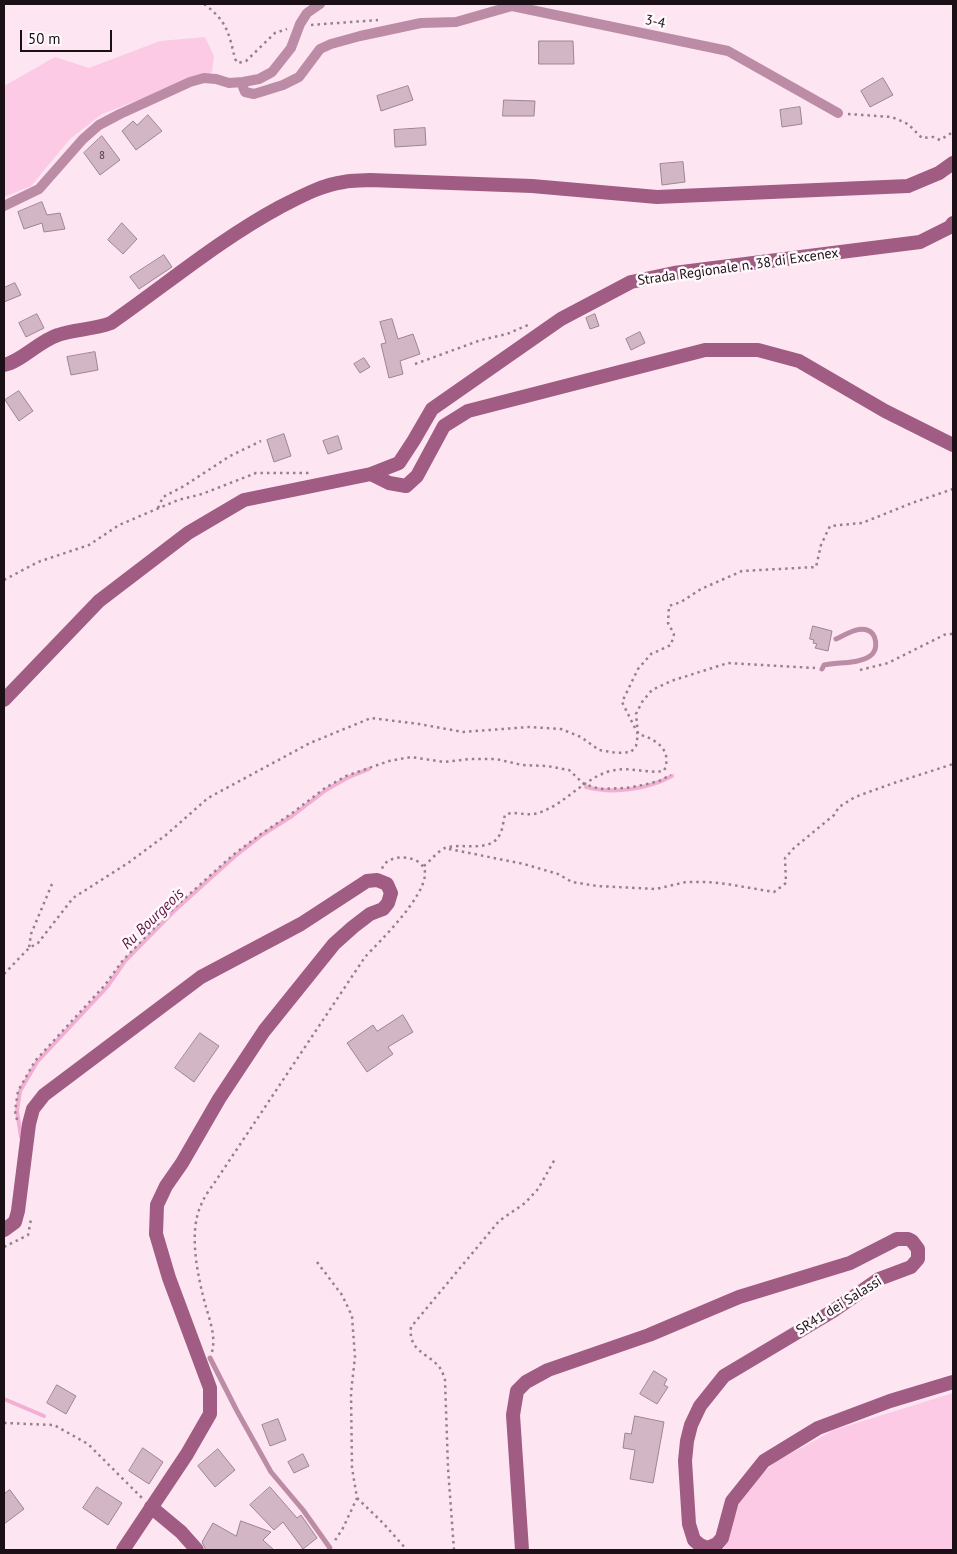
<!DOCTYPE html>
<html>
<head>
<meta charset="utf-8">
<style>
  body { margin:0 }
  #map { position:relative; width:957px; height:1554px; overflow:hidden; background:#fde6f2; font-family:"PT Sans",sans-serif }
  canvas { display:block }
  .frame { position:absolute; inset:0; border:5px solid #1a1016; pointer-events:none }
  .scale { position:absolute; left:20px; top:30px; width:92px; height:22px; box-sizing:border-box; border:2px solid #1a1016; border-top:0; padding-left:6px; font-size:15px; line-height:18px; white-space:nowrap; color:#1a1016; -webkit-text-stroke:4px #fff9fc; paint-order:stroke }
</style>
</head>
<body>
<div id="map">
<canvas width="957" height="1554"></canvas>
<div class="frame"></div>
<div class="scale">50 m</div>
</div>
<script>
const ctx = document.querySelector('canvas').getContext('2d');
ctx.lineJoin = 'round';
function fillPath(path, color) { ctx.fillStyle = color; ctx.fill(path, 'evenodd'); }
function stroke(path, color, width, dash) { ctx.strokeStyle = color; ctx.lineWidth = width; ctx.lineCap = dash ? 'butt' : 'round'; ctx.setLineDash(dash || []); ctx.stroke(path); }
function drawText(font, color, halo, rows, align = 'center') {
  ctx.font = font + ' "PT Sans",sans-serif'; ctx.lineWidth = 5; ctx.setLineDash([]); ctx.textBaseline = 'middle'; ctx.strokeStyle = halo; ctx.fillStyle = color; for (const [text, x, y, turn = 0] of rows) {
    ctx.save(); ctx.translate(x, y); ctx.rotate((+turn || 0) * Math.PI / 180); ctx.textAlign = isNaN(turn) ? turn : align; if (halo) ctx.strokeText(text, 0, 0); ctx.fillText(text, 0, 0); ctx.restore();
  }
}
const green = new Path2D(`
  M205 37 214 56 212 72 102 114 70 139 31 186 4 197V86L55 57 89 68 160 41Z
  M953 1393V1550H723L729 1537 740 1500 754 1480 777 1461 834 1430Z`);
const stream = new Path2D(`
  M586 787C613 794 646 790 672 776
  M21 1137 17 1111 20 1091 27 1079 37 1062 107 987 125 961 174 911 234 857 262 835 292 816 326 790 347 778 369 769
  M4 1399 44 1416`);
const building = new Path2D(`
  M539 41H573L574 64H539Z
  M883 78 893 95 870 107 861 91Z
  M408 86 413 100 381 111 377 96Z
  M504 100 535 101 534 116H503Z
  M800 107 802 124 782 127 780 110Z
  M148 115 162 131 136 150 122 131 133 121 137 125Z
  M425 128 426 145 395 147 394 130Z
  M102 136 120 160 100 175 84 153Z
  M683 162 685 182 662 185 660 164Z
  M42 202 47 215 60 213 65 229 44 232 42 223 24 229 18 212Z
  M122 223 137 239 123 254 108 240Z
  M164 255 172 267 139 289 130 277Z
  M15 283 21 295 4 302V288Z
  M37 314 44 328 26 337 19 323Z
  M595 314 599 326 590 329 586 318Z
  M392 319 398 339 413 334 420 354 400 361 403 374 389 378 381 344 386 343 380 322Z
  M640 332 645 343 631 350 626 339Z
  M95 352 98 370 71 375 67 357Z
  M364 358 370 367 360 373 354 364Z
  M19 391 33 411 19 421 5 400Z
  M284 434 291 456 274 462 267 440Z
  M338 436 342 449 328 454 323 441Z
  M813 626 832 631 828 651 815 648 817 644 813 643 814 640 810 639Z
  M403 1015 413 1032 388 1047 393 1054 367 1072 347 1043 373 1025 377 1031Z
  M200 1033 219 1046 194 1082 175 1068Z
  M654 1371 667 1379 664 1385 668 1387 657 1404 640 1394Z
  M57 1385 76 1396 66 1414 47 1403Z
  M635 1416 664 1422 653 1483 630 1479 635 1450 623 1448 625 1433 631 1434Z
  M278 1419 286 1440 270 1446 262 1425Z
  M143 1448 163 1462 149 1484 129 1471Z
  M218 1449 235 1470 215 1487 198 1466Z
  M303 1454 309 1466 294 1473 288 1462Z
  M97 1487 122 1503 108 1525 83 1508Z
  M270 1487 297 1518 301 1515 317 1538 303 1549 283 1522 274 1530 250 1505Z
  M10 1490 24 1509 4 1524V1494Z
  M241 1521 271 1532 263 1540 274 1550H206L202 1542 213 1523 236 1536Z`);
const path = new Path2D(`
  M204 4C227 21 229 33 235 59L238 63 246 61 275 33 287 29
  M311 25 378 20
  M848 114 892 117 908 124 922 138 933 137 940 140 953 132
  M415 364 481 340 507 334 528 325
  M158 508 163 497 184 486 230 456 261 441
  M4 580 38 562 89 545 119 525 178 500 202 494 256 473H309
  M860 670 888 663 946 634H953
  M449 849 524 864 558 874 572 882 597 886 656 889 686 882H708L727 884 774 892 786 883 785 858 794 848 834 815 839 807 855 797 891 784 953 764
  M424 866C430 861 438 851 445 848 461 842 491 854 500 834 503 829 503 821 505 815 515 810 527 817 538 813 564 805 581 781 607 772 628 765 644 774 664 771 673 750 656 739 638 734L622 702 638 669 651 654 671 645 674 634 668 623 669 606 681 602 701 589 742 571 816 567 821 545 830 526 862 523 912 503 953 489
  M52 884 31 934 29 948 38 943 73 898 128 863 166 835 208 798 310 743 371 718 419 724 463 732 529 727 561 729 581 737 599 750 617 753 631 752 636 746 638 734 636 714 642 702 652 690 671 681 728 663 815 668
  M4 974 29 948
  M17 1120 15 1111 18 1091 35 1061 105 985 123 960 173 909 233 855 261 834 291 814 325 788 346 776 389 761 411 757 444 762 470 759H496L522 765 547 766 569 770 584 784 600 789 626 788 643 785 659 781 671 775
  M4 1247 28 1235 31 1219
  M317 1262 342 1295 352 1316 355 1357 351 1393 352 1468 357 1498 343 1528 334 1542
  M212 1352C216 1337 210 1321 206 1307 198 1278 188 1233 201 1205 204 1197 210 1189 215 1182L365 957C382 939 424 898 425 874 426 855 387 851 382 869
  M4 1423 54 1425 88 1444 142 1498
  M357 1498 383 1523 407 1550
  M454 1550 448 1468 445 1380C444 1376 442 1371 440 1368 429 1353 408 1352 411 1327L499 1221 525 1203 538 1189 555 1159`);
const lane = new Path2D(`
  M822 669 824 665C838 662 859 664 870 656 879 650 877 633 867 630 857 627 845 635 836 639
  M210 1358 237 1411 271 1472 303 1510 330 1548 329 1550`);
const street = new Path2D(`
  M243 82V87L245 92 254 94 283 85 299 77 320 49 331 44 360 36 421 23 456 22 512 6 728 51 838 113
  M4 206 39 189 83 139 99 125 120 114 190 82 204 78 216 79 229 83 243 82 259 79 272 72 291 48 300 24 307 13 320 4`);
const secondary = new Path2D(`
  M4 365C22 361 39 341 58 335 75 329 92 330 111 323 167 284 219 240 280 207 300 197 321 185 344 182 352 180 361 181 370 180L532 186 657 197 908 186 939 173 953 163
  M371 474 389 483 406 486 417 476 444 426 468 411 705 350H758L799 361 885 411 953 445
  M4 700 99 601 188 533 244 500 371 474 399 463 414 440 432 409 561 319 631 282 674 273 920 242 950 227 953 223
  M4 1230 15 1222 18 1211 29 1124 33 1109 44 1095 201 977 301 924 367 881 377 880 387 884 391 893 388 903 383 909 370 914 353 927 334 944 264 1031 219 1099 182 1163 166 1186 157 1205 156 1234 169 1278 210 1388V1414L187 1454 123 1550
  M151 1507 181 1532 197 1550
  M522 1550 513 1415 517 1391 526 1382 548 1370 649 1335 739 1297 850 1263 897 1239H908L912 1241 918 1249V1259L911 1267 879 1279 833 1311 724 1376 700 1406 691 1425 687 1441 685 1461 689 1524 694 1540 700 1545 708 1548 717 1544 722 1538 732 1501 764 1461 818 1428 890 1401 953 1382`);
const numberNames = [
  ["8",102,156]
];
const streetNames = [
  ["3-4",655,22,12],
  ["Strada Regionale n. 38 di Excenex",738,267,-8],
  ["SR41 dei Salassi",839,1306,-32]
];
const waterNames = [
  ["Ru Bourgeois",153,919,-44]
];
fillPath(green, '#fccae5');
stroke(stream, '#f2afd3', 4);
fillPath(building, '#d3b6c5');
stroke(building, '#9e8492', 1);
stroke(path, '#93828c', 2.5, [2.5, 4]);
stroke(lane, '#bc8ca6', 5);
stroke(street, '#bc8ca6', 10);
stroke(secondary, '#a05c83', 14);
drawText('11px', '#483a42', null, numberNames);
drawText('14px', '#1a1016', '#fff9fc', streetNames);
drawText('italic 15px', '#5e1243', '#fff9fc', waterNames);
</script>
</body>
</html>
